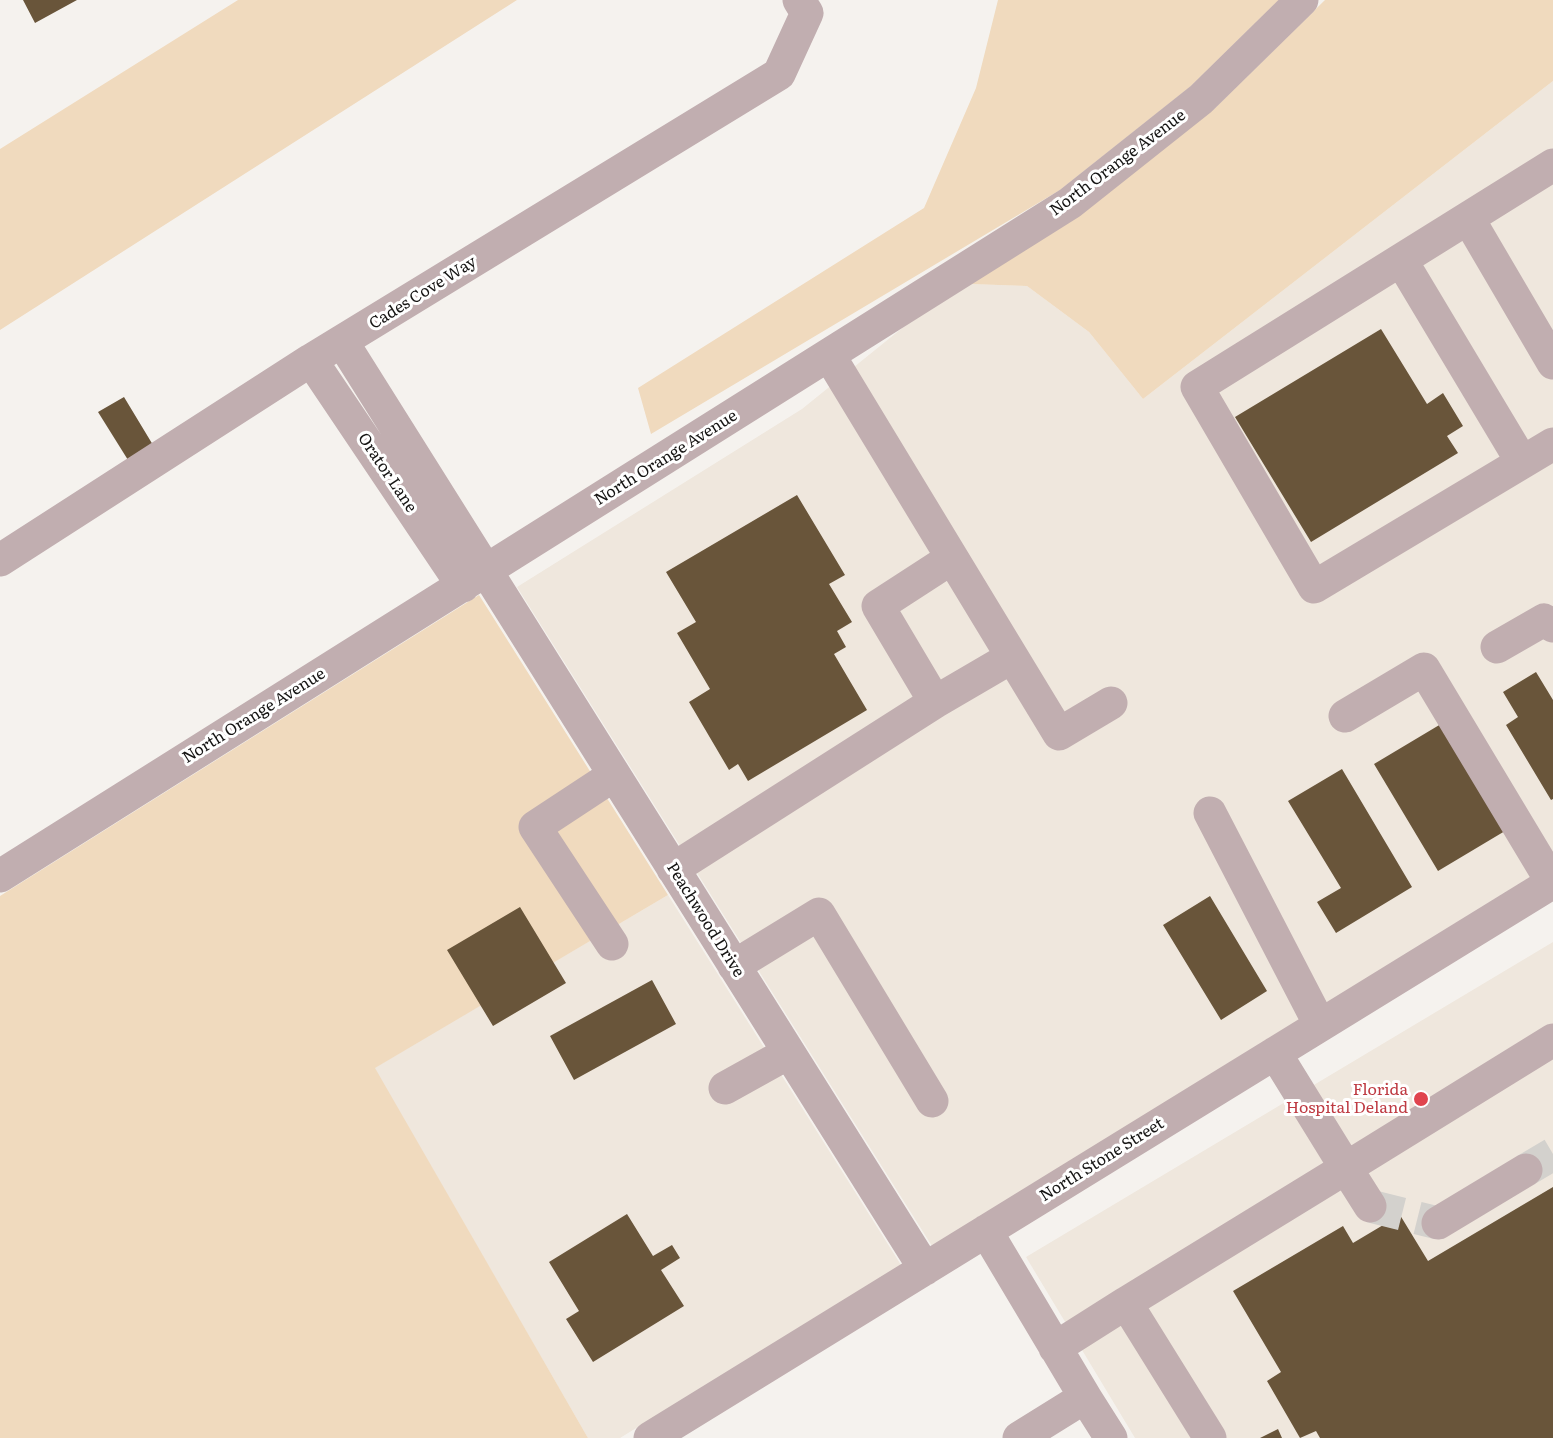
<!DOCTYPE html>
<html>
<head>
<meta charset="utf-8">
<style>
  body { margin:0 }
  canvas { display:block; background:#f5f2ee }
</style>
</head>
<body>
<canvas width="1553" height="1438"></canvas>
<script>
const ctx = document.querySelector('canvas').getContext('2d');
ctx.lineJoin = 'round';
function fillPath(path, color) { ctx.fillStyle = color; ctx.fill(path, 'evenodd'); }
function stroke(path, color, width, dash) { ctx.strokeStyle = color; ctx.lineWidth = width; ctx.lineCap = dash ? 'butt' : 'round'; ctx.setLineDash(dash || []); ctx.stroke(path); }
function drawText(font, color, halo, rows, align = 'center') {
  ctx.font = font + ' Literata,serif'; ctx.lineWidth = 6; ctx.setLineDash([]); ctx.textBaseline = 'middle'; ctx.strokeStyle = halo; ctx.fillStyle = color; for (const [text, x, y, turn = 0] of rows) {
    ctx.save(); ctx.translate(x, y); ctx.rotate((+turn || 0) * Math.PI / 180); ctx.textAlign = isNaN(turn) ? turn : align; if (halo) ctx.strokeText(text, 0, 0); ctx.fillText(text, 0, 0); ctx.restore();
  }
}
const built = new Path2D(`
  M1553 81V863L932 1246 517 587 802 409 906 325 971 284 1027 286 1089 332 1143 399Z
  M668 895 901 1265 620 1438H588L374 1068Z
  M1553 942V1438H1135L1026 1257Z`);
const green = new Path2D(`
  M238 0H517L0 330V149Z
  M998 0H1279L1190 87 1060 190 651 434 638 388 924 208 976 88Z
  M1325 0H1553V81L1143 399 1089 332 1027 286 971 284 1214 109Z
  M479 595 668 895 375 1068 588 1438H0V896Z`);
const building = new Path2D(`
  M23 0H77L35 23Z
  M1381 329 1427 404 1443 393 1463 426 1447 436 1458 453 1311 542 1235 417Z
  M124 397 153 445 128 460 98 412Z
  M797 495 845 575 829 584 852 622 837 631 846 647 834 654 867 710 748 781 738 764 729 770 689 702 710 689 677 633 696 622 666 572Z
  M1536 672 1553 700V799L1551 800 1506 725 1518 717 1503 692Z
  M1446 721 1510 828 1438 871 1374 764Z
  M1342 769 1412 887 1336 933 1317 902 1341 888 1288 801Z
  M1210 896 1267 991 1221 1020 1163 925Z
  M520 907 566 983 493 1026 447 950Z
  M652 980 676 1024 574 1080 550 1036Z
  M1553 1187V1438H1320L1316 1431 1300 1438 1267 1381 1281 1372 1233 1291 1343 1226 1353 1243 1400 1215 1428 1261Z
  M627 1214 653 1256 672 1245 680 1258 661 1270 684 1306 593 1362 566 1319 579 1311 549 1262Z
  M1278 1429 1282 1438H1260Z`);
const minorTunnel = new Path2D(`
  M1526 1170 1553 1154
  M1370 1206 1438 1223`);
const minor = new Path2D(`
  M1553 165 1197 387 1314 587 1553 444
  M1468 218 1553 363
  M1401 260 1522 462
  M343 343 925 1269
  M829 355 1059 734 1111 703
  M311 360 463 586
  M0 560 311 360 779 74 807 13 799 0
  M1497 647 1544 620 1553 626
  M935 702 878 606 952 558
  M1345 716 1424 669 1552 882
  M1210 813 1320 1025
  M673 869 935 702 1012 657
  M0 876 1070 203 1201 99 1302 0
  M612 944 535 827 614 775
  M734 966 819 914 932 1101
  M725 1088 788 1053
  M1370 1206 1346 1168 1553 1040
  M1438 1223 1526 1170
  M986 1231 1085 1397 1019 1438
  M1126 1303 1346 1168 1275 1053
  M1055 1348 1126 1303 1210 1438
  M1085 1397 1111 1438
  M650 1438 1553 882`);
const markers = [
  [1421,1099,8,"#e0444e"]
];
const streetNames = [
  ["North Orange Avenue",1118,163,-37],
  ["Cades Cove Way",423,293,-32],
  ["North Orange Avenue",666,458,-32],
  ["Orator Lane",387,473,56],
  ["North Orange Avenue",254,716,-32],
  ["Peachwood Drive",705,920,58],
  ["North Stone Street",1102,1160,-32]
];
const healthNames = [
  ["Florida",1408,1090],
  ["Hospital Deland",1408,1108]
];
fillPath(built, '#efe7dd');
fillPath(green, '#f0dabe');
fillPath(building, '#69553a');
stroke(minorTunnel, '#d3d1cd', 33, [33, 16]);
stroke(minor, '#c1aeb0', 33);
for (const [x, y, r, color] of markers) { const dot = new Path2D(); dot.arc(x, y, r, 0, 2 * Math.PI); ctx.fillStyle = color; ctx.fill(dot); stroke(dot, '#fff', 2); }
drawText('16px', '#151413', '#fff', streetNames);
drawText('16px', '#be3a42', '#fff', healthNames, 'right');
</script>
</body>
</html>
